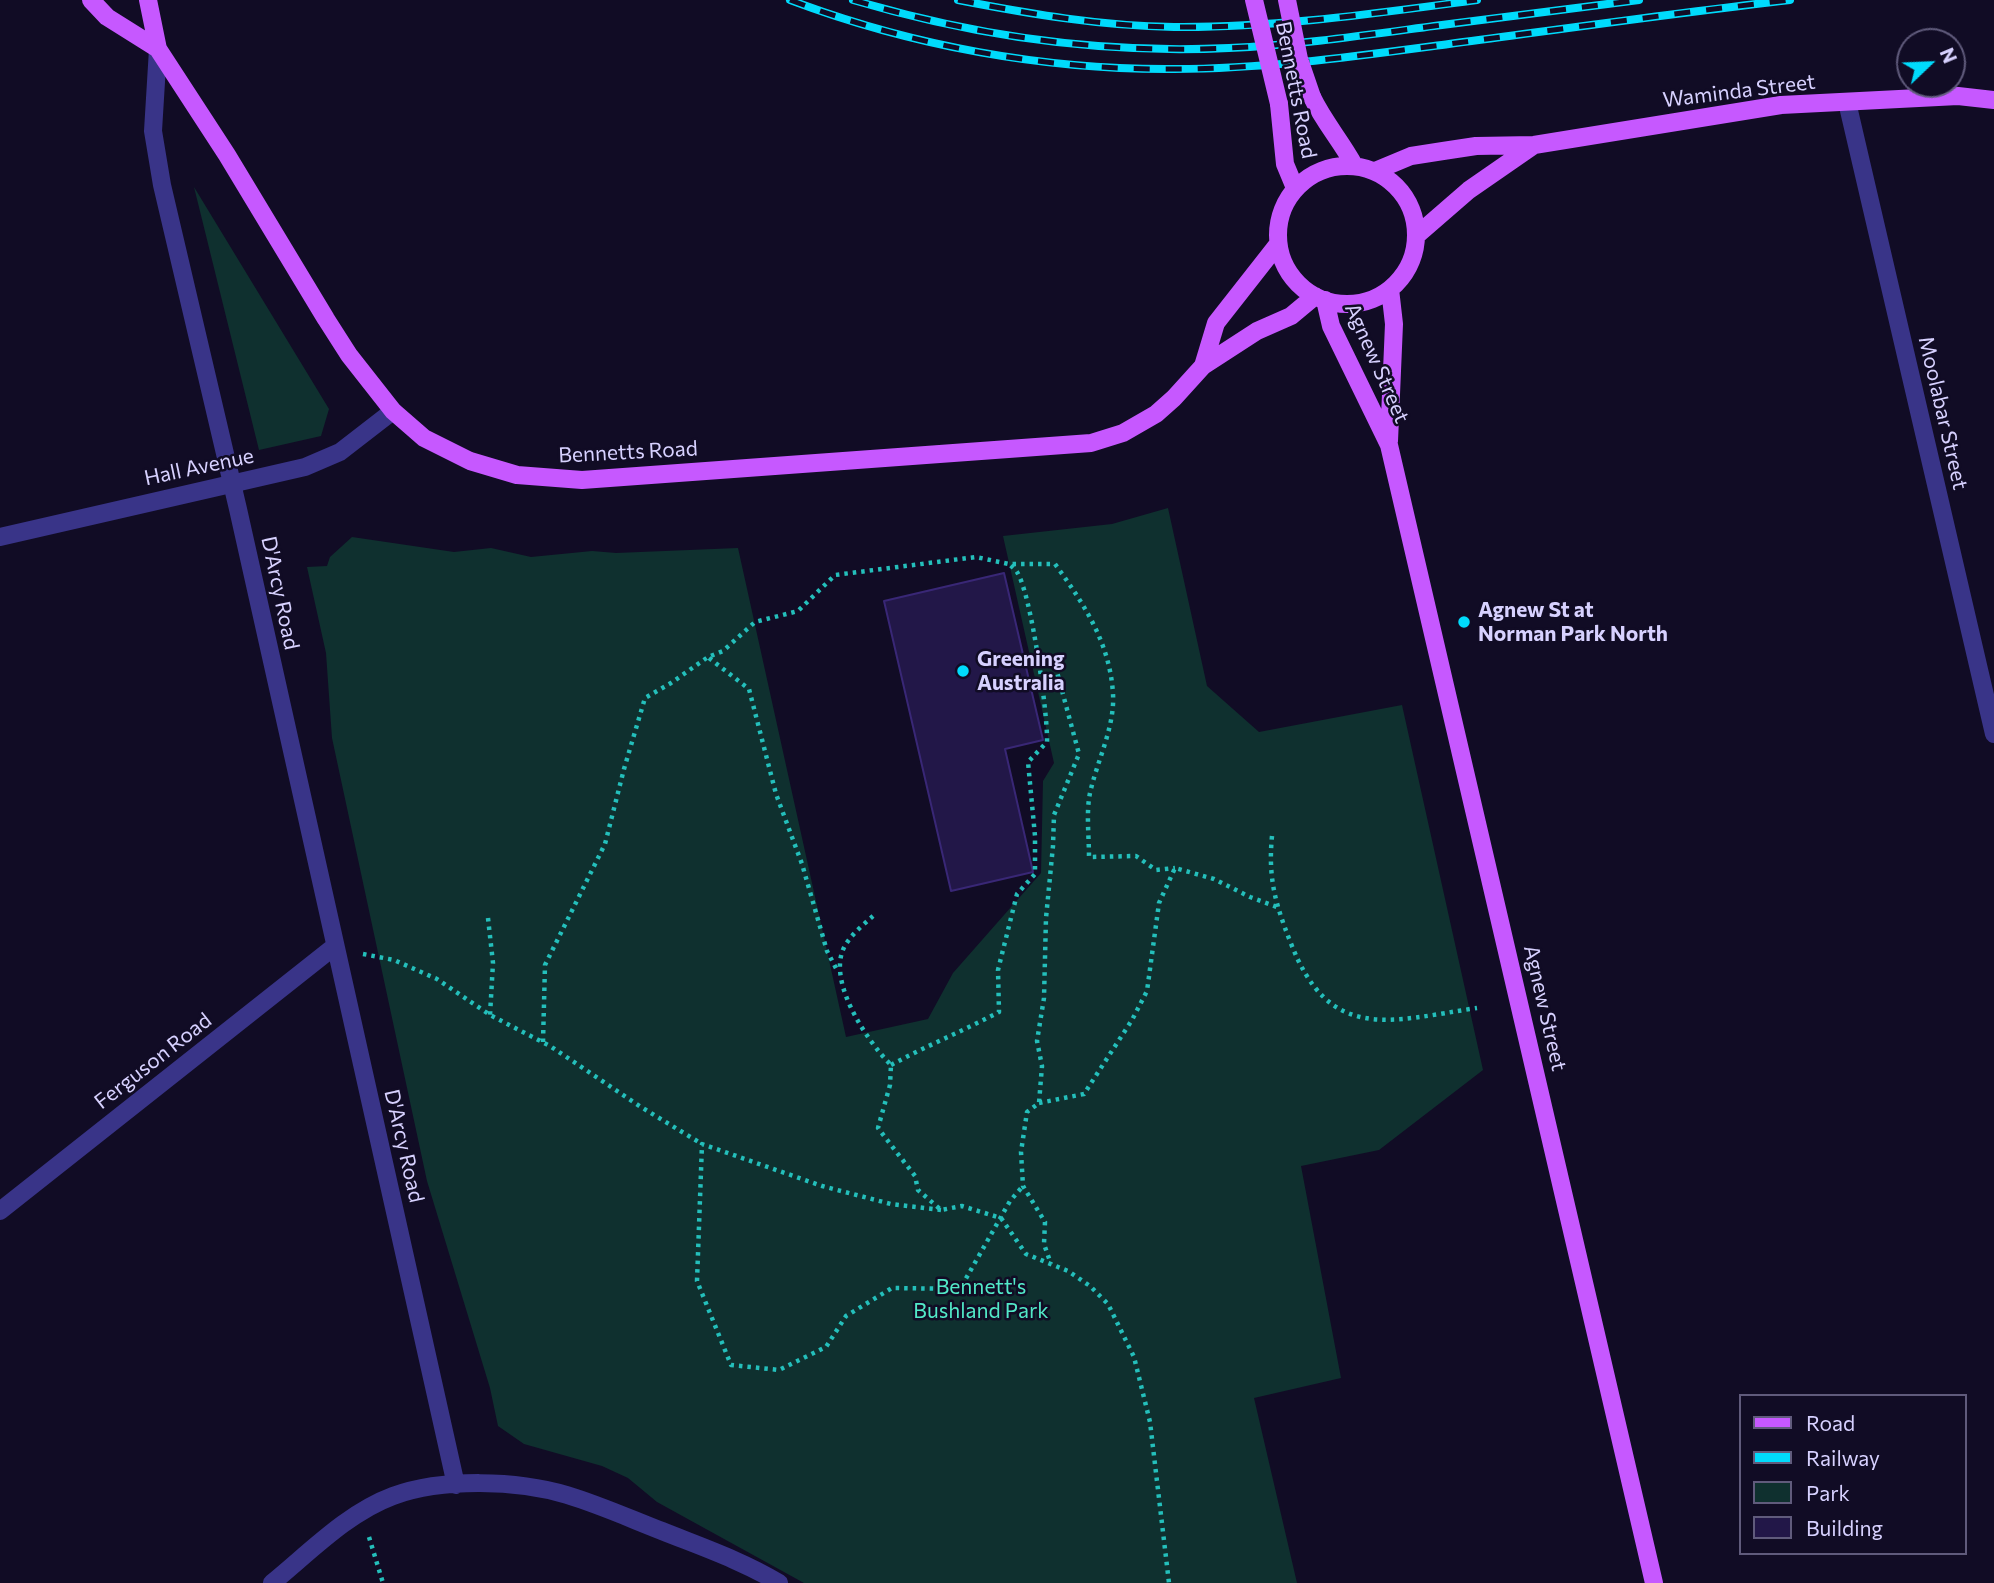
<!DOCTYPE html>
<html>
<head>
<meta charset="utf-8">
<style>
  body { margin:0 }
  #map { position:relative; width:1994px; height:1583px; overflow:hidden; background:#110c25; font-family:Commissioner,sans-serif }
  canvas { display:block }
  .legend { position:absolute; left:1739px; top:1394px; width:228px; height:161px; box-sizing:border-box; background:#110c25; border:2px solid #605b7c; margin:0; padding:9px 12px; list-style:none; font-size:21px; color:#d7d1ff }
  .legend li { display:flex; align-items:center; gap:14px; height:35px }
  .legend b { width:35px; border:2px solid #605b7c }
  .north { position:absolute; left:1896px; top:28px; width:70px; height:70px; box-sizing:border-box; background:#110c25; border:2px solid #605b7c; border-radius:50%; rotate:67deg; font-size:19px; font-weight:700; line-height:28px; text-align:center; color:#d7d1ff }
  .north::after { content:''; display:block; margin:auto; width:24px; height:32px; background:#00dbfc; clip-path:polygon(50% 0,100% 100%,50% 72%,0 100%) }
</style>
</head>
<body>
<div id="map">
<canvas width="1994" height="1583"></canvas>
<ul class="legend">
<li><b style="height:9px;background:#c658ff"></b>Road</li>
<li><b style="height:9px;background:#00dbfc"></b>Railway</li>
<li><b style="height:19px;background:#0f302f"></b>Park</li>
<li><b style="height:19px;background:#221748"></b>Building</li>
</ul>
<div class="north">N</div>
</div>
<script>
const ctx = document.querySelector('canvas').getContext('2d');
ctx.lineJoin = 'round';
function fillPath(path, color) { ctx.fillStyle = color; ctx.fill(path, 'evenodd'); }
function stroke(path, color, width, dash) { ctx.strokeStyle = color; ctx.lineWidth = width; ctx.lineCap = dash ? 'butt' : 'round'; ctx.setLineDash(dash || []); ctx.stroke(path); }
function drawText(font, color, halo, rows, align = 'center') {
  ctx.font = font + ' Commissioner,sans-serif'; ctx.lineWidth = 5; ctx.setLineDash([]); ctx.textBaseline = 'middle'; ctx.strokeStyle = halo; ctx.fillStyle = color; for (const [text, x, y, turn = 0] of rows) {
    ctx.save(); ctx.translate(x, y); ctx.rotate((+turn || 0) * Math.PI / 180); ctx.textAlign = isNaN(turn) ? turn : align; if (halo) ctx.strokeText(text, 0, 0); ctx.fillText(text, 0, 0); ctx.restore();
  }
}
const green = new Path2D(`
  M194 187 329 409 321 436 259 450Z
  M1168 508 1207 686 1259 732 1402 705 1483 1070 1379 1150 1301 1166 1341 1378 1254 1398 1297 1583H804L657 1502 628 1478 602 1466 524 1444 498 1426 490 1388 427 1181 332 738 326 653 307 567 327 566 330 557 352 537 454 552 491 548 531 557 592 551 616 553 738 548 846 1037 928 1019 953 973 1041 873 1043 781 1054 763 1003 536 1112 524Z`);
const building = new Path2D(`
  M1004 573 1043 740 1005 749 1033 872 951 891 884 601Z`);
const path = new Path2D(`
  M709 658 749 689 776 794 802 864 827 951 838 972
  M1037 658 1053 657 1079 754 1054 815 1053 846 1046 918 1044 998 1037 1041 1042 1066 1039 1103 1027 1112 1021 1152 1023 1186 1045 1222 1044 1244 1051 1264
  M1272 836C1268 877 1275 903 1290 941 1329 1044 1389 1021 1477 1008
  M873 916C864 924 853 933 846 944 824 978 867 1041 891 1065L890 1085 878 1128 915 1176 918 1190 941 1210 962 1206 1001 1218 1026 1254 1068 1271 1090 1286 1108 1304 1134 1357 1150 1422 1169 1583
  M488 918 493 963 490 1015
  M363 954 394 960 437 979 490 1015 550 1046 641 1107 702 1144
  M543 1042 545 965 605 844 624 769 645 698 671 683 708 657 723 651 755 622 798 611 835 575 976 557 1009 564H1055C1084 604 1110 643 1113 694 1115 727 1097 761 1090 793 1086 812 1089 836 1089 857L1136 856 1156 870 1175 868
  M891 1065C926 1046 963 1031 999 1012L998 970 1017 894 1035 874V836L1028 762 1047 742C1048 714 1031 593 1017 572 1015 569 1012 567 1009 564
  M1039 1103 1084 1094 1132 1020 1147 991 1159 903 1175 868 1214 879 1250 897 1277 907
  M941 1210 891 1204 822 1186 702 1144 697 1281 731 1365 779 1370 826 1347 846 1316 892 1288 960 1289 1010 1201 1023 1186
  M369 1537 383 1583`);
const minor = new Path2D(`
  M158 49 153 131 162 185 238 509 456 1485
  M1847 102 1994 734
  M0 537 305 467 340 452 393 411
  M0 1211 335 946
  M272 1583C309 1553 347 1513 393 1496 443 1478 517 1480 567 1495 600 1505 631 1519 662 1531 702 1547 743 1561 779 1583`);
const major = new Path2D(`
  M91 0 107 17 158 49
  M148 0 158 49 227 155 326 319 349 355 393 411 424 438 470 461 517 475 582 480 1091 443 1123 433 1156 414 1174 398 1203 366 1257 331 1291 316 1315 296
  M1312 97C1324 122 1341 141 1354 165
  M1279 104 1285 164 1295 188
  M1278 235a69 69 0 1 1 138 0a69 69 0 1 1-138 0Z
  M1375 171 1411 156 1443 151 1476 146 1534 145 1781 105 1958 96 1994 100
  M1416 236 1469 190 1534 145
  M1325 300 1331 326 1389 445 1654 1583
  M1203 366 1216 323 1278 244
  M1389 441 1394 324 1390 289`);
const rail = new Path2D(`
  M790 0C912 46 1044 70 1174 69 1266 69 1358 56 1449 44 1562 29 1676 13 1790 0
  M853 0C974 36 1102 54 1229 48 1298 45 1366 35 1434 26 1502 17 1571 9 1639 0
  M958 0C1030 14 1101 26 1174 27 1276 28 1377 13 1477 0`);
const majorBridge = new Path2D(`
  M1254 0 1279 104
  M1287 0 1299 59 1312 97`);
const markers = [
  [1464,622,7,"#00dbfc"],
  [963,671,7,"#00dbfc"]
];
const streetNames = [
  ["Bennetts Road",1296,90,79],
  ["Waminda Street",1739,91,-7],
  ["Agnew Street",1377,363,66],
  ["Moolabar Street",1943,413,77],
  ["Bennetts Road",628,452,-3],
  ["Hall Avenue",199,467,-12],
  ["D'Arcy Road",280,593,78],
  ["Agnew Street",1545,1008,77],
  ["Ferguson Road",153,1061,-38],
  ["D'Arcy Road",404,1146,77]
];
const poiNames = [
  ["Agnew St at",1478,610],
  ["Norman Park North",1478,634],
  ["Greening",977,659],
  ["Australia",977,683]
];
const parkNames = [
  ["Bennett's",981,1287],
  ["Bushland Park",981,1311]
];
fillPath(green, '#0f302f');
fillPath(building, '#221748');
stroke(building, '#392776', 2);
stroke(path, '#24bfbb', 4.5, [3.5, 5]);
stroke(minor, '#393488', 18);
stroke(major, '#c658ff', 18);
stroke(rail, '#00dbfc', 8);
stroke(rail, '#110c25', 5, [16]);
stroke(majorBridge, '#c658ff', 18);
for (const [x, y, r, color] of markers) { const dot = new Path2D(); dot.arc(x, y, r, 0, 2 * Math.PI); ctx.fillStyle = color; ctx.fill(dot); stroke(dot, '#110c25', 2.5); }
drawText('21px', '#d7d1ff', '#110c25', streetNames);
drawText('bold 21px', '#d7d1ff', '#110c25', poiNames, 'left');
drawText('21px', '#52e9c8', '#110c25', parkNames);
</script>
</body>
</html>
